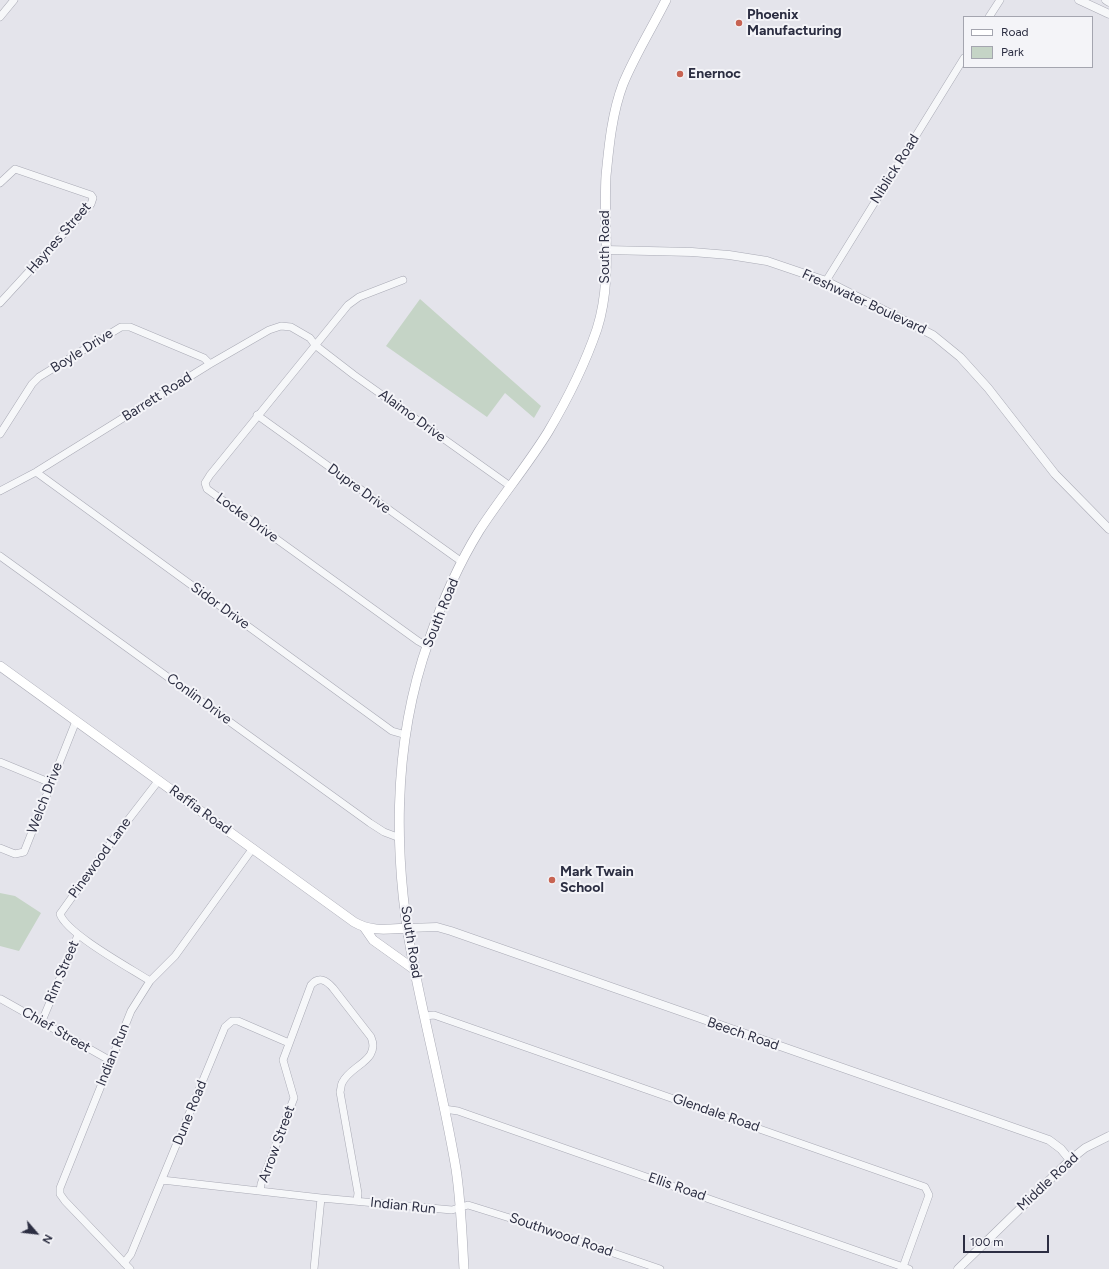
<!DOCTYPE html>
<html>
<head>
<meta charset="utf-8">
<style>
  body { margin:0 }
  #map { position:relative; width:1109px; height:1269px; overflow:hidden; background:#e4e4eb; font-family:Figtree,sans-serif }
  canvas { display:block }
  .legend { position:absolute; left:963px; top:16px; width:130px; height:52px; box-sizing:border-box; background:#f4f4f8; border:1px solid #a4a5af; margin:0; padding:5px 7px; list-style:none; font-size:12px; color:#2c2e42 }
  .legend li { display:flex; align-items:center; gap:8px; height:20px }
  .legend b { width:20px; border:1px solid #a4a5af }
  .north { position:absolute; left:16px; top:1213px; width:40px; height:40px; -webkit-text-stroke:3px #f4f4f8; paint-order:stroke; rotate:118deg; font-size:11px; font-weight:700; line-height:16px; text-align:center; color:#2c2e42 }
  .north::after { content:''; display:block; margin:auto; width:14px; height:18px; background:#2c2e42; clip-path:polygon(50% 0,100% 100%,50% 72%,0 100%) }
  .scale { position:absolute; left:963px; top:1235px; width:86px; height:18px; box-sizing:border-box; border:2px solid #2c2e42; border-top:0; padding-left:5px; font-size:12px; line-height:14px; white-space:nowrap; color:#2c2e42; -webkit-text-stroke:3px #f4f4f8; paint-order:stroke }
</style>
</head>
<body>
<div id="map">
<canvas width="1109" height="1269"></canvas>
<ul class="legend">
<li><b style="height:5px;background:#fff"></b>Road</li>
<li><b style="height:11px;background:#c5d4c6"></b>Park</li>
</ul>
<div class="north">N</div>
<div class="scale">100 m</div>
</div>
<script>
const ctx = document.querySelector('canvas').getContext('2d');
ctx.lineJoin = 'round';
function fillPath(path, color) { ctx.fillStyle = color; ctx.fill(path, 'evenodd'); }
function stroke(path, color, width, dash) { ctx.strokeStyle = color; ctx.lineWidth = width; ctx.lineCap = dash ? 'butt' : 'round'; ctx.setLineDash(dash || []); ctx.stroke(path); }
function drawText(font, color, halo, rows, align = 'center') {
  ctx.font = font + ' Figtree,sans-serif'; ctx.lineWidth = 4; ctx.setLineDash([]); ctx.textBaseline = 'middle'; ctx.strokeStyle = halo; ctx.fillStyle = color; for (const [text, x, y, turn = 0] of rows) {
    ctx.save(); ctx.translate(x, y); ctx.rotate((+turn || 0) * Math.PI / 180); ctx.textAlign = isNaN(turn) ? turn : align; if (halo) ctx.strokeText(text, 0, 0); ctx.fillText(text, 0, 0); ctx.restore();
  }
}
const green = new Path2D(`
  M420 299 541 406 534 418 505 393 487 417 386 346Z
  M0 893 15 896 41 913 19 951 0 946Z`);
const minor = new Path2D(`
  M0 17 14 0
  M989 17 1000 0
  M0 183 15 169 91 195 93 198 91 204 0 303
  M403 280 359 297 348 305 210 475 205 483 207 489 418 641 427 646
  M826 281 964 58
  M257 415 462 562
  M0 434 32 384 39 377 121 327H130L204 358 210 364
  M36 472 392 731 406 735
  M0 491 36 472 210 364 269 330 281 326 291 327 310 338 315 345 354 375 510 486
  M0 556 370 823 384 832 400 838
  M0 762 51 783
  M0 848 15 854 24 852 76 721
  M150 981C130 968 67 934 60 914L115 837 159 780
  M1 999 111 1061
  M425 1016 434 1015 925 1187 929 1195 903 1267
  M42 1021 78 935
  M444 1109 458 1111 909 1269
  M162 1180 321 1198 452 1210 468 1205 529 1224 660 1269
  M260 1191 261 1184 294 1098 283 1060 311 985C319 976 326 980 333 988L371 1037C381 1061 350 1065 342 1083 341 1085 341 1089 340 1092L358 1193 357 1201
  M124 1263 131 1254 225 1027 232 1021H238L289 1043
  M130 1269 65 1201 60 1194V1188L131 1011 150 981 175 956 253 848
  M314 1269 321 1198`);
const tertiary = new Path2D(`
  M1079 0 1109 14
  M1106 0 1109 2
  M606 250 692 252 729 255 767 261 826 281 933 335 960 357 988 388 1055 474 1109 529
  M408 928 437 927 451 931 1049 1140 1061 1149 1070 1160
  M958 1269 1070 1160 1085 1148 1109 1136`);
const secondary = new Path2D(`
  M0 666 354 922C371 932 388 929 408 928
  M364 927 373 940 415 970
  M464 1269C462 1235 461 1202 456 1169 445 1103 428 1037 415 972 393 864 391 746 429 640 442 602 458 565 479 531 501 497 527 466 548 432 567 400 585 364 597 329 613 279 603 227 606 176 609 145 612 113 623 84 635 55 652 28 666 0`);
const markers = [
  [739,23,4,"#c76352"],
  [680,74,4,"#c76352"],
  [552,880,4,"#c76352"]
];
const poiNames = [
  ["Phoenix",747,15],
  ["Manufacturing",747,31],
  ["Enernoc",688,74],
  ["Mark Twain",560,872],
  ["School",560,888]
];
const streetNames = [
  ["Niblick Road",895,169,-58],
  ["Haynes Street",59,238,-49],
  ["South Road",605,247,-90],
  ["Freshwater Boulevard",864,302,25],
  ["Boyle Drive",82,351,-32],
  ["Barrett Road",157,397,-32],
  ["Alaimo Drive",412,416,36],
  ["Dupre Drive",359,489,36],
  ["Locke Drive",247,518,36],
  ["Sidor Drive",220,606,36],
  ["South Road",441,613,-68],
  ["Conlin Drive",199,699,36],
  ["Welch Drive",45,798,-69],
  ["Raffia Road",200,810,36],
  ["Pinewood Lane",100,858,-54],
  ["South Road",411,942,81],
  ["Rim Street",62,972,-67],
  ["Chief Street",56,1030,30],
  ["Beech Road",743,1034,19],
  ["Indian Run",113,1055,-68],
  ["Dune Road",190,1113,-68],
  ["Glendale Road",716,1113,19],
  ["Arrow Street",277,1144,-70],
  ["Middle Road",1048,1182,-43],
  ["Ellis Road",677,1187,19],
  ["Indian Run",403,1206,6],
  ["Southwood Road",561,1235,19]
];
fillPath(green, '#c5d4c6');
stroke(minor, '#a9aab5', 8);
stroke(tertiary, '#a9aab5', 9);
stroke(secondary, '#a9aab5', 10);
stroke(minor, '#f6f7f9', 7);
stroke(tertiary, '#f6f7f9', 8);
stroke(secondary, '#fff', 9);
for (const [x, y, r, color] of markers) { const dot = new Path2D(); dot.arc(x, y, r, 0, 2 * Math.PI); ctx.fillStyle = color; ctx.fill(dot); stroke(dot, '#f4f4f8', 1.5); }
drawText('bold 14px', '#2c2e42', '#f4f4f8', poiNames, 'left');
drawText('14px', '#2c2e42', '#f4f4f8', streetNames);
</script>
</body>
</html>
